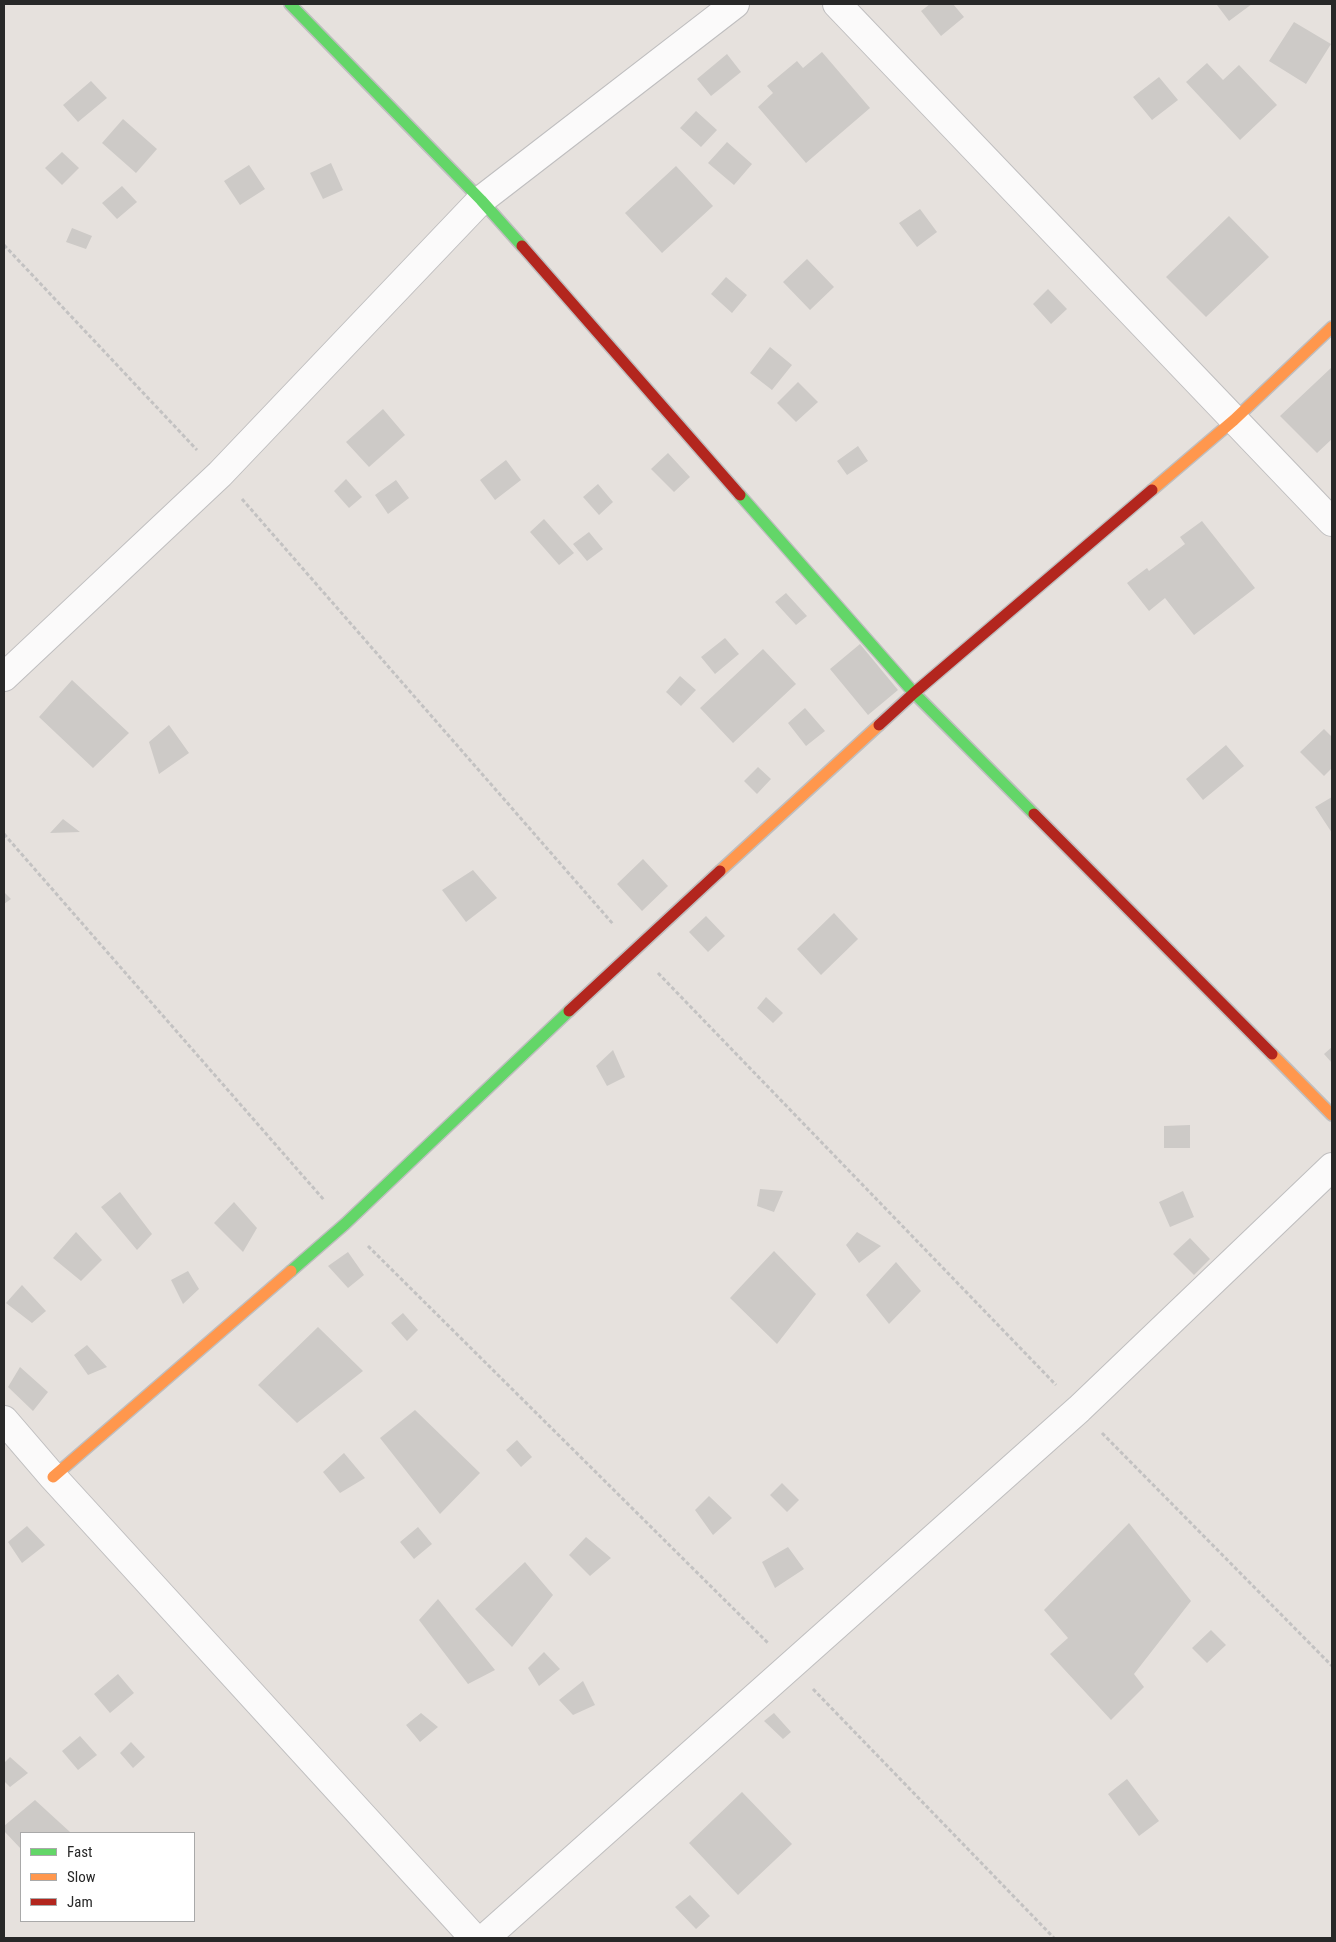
<!DOCTYPE html>
<html>
<head>
<meta charset="utf-8">
<style>
  body { margin:0 }
  #map { position:relative; width:1336px; height:1942px; overflow:hidden; background:#e6e1dd; font-family:"Roboto Condensed",sans-serif }
  canvas { display:block }
  .frame { position:absolute; inset:0; border:5px solid #282828; pointer-events:none }
  .legend { position:absolute; left:20px; top:1832px; width:175px; height:90px; box-sizing:border-box; background:#fff; border:1px solid #a9a9a9; margin:0; padding:6px 9px; list-style:none; font-size:15px; color:#282828 }
  .legend li { display:flex; align-items:center; gap:10px; height:25px }
  .legend b { width:25px; border:1px solid #a9a9a9 }
</style>
</head>
<body>
<div id="map">
<canvas width="1336" height="1942"></canvas>
<div class="frame"></div>
<ul class="legend">
<li><b style="height:6px;background:#63d668"></b>Fast</li>
<li><b style="height:6px;background:#ff974d"></b>Slow</li>
<li><b style="height:6px;background:#b3261e"></b>Jam</li>
</ul>
</div>
<script>
const ctx = document.querySelector('canvas').getContext('2d');
ctx.lineJoin = 'round';
function fillPath(path, color) { ctx.fillStyle = color; ctx.fill(path, 'evenodd'); }
function stroke(path, color, width, dash) { ctx.strokeStyle = color; ctx.lineWidth = width; ctx.lineCap = dash ? 'butt' : 'round'; ctx.setLineDash(dash || []); ctx.stroke(path); }
const building = new Path2D(`
  M930 4H953L964 17 941 36 921 11Z
  M1219 4H1252L1229 21 1217 5Z
  M1294 22 1331 44 1306 84 1269 61Z
  M822 52 870 108 806 163 758 107 773 93 767 86 797 61 803 68Z
  M727 54 741 72 711 96 697 79Z
  M1207 63 1223 80 1239 65 1277 105 1240 140 1186 82Z
  M1159 77 1178 100 1152 120 1133 97Z
  M91 81 107 98 78 122 63 105Z
  M696 111 717 130 701 147 680 128Z
  M123 119 157 149 136 173 102 143Z
  M727 142 752 164 734 185 708 163Z
  M62 152 79 168 62 185 45 168Z
  M331 163 343 190 323 199 310 173Z
  M249 165 265 189 240 205 224 181Z
  M676 166 713 206 662 253 625 213Z
  M122 186 137 202 117 219 102 203Z
  M920 209 937 232 917 247 899 223Z
  M1229 216 1269 257 1206 317 1166 277Z
  M72 228 92 236 86 249 66 242Z
  M807 259 834 287 810 310 783 282Z
  M726 277 747 295 732 313 711 294Z
  M1048 289 1067 309 1051 324 1033 304Z
  M770 347 792 365 772 390 750 373Z
  M1332 367V439L1317 453 1280 416Z
  M798 382 818 402 796 422 777 403Z
  M383 409 405 435 369 467 346 442Z
  M858 446 868 461 847 475 837 461Z
  M668 453 690 477 674 492 651 469Z
  M506 460 521 480 495 500 480 480Z
  M346 479 362 497 349 508 334 491Z
  M396 480 409 498 388 514 375 495Z
  M598 484 613 502 599 515 583 497Z
  M544 519 574 553 559 565 530 532Z
  M1202 521 1255 588 1194 635 1165 598 1149 611 1127 583 1147 568 1149 571 1185 544 1180 537Z
  M589 532 603 549 587 561 573 544Z
  M786 593 807 616 796 625 775 602Z
  M725 638 739 654 715 674 701 657Z
  M860 644 898 690 868 715 830 669Z
  M763 649 796 684 733 743 700 708Z
  M680 676 696 690 681 706 666 692Z
  M72 680 129 733 93 768 39 717Z
  M805 708 825 731 806 746 788 723Z
  M169 725 189 753 159 774 149 742Z
  M1324 729 1332 737V768L1324 776 1300 752Z
  M1226 745 1244 766 1203 800 1186 779Z
  M758 767 771 779 757 794 744 781Z
  M1332 797V833L1315 807Z
  M63 819 80 832 50 833Z
  M643 859 668 886 642 911 617 884Z
  M473 870 497 898 466 922 442 890Z
  M4 892 11 899 4 904Z
  M834 913 858 939 821 975 797 949Z
  M706 916 725 936 708 952 689 932Z
  M766 997 783 1013 773 1023 757 1008Z
  M1332 1047V1063L1324 1054Z
  M613 1050 625 1077 607 1086 596 1066Z
  M1190 1125V1148H1164V1126Z
  M760 1189 783 1191 774 1212 757 1206Z
  M1183 1191 1194 1217 1170 1227 1159 1202Z
  M120 1192 152 1234 137 1250 101 1207Z
  M234 1202 257 1228 243 1252 214 1223Z
  M76 1232 102 1260 81 1281 53 1258Z
  M857 1232 881 1246 859 1263 846 1245Z
  M1190 1238 1210 1259 1194 1275 1173 1254Z
  M774 1251 816 1294 777 1344 730 1298Z
  M348 1252 364 1275 348 1288 328 1266Z
  M896 1262 921 1291 889 1324 866 1295Z
  M188 1271 199 1289 183 1304 171 1280Z
  M22 1285 46 1311 32 1323 6 1303Z
  M403 1313 418 1330 407 1341 391 1323Z
  M318 1327 363 1371 297 1423 258 1385Z
  M87 1345 107 1367 88 1375 74 1355Z
  M20 1367 48 1392 33 1411 8 1387Z
  M415 1410 480 1473 440 1514 380 1438Z
  M517 1440 532 1457 521 1467 506 1450Z
  M344 1453 365 1478 340 1493 323 1472Z
  M782 1483 799 1500 787 1512 770 1495Z
  M709 1496 732 1518 713 1535 695 1510Z
  M1129 1523 1191 1601 1134 1674 1144 1687 1111 1720 1050 1654 1068 1638 1044 1610Z
  M27 1526 45 1545 22 1563 8 1542Z
  M418 1527 432 1544 414 1559 400 1542Z
  M586 1537 611 1558 590 1576 569 1555Z
  M788 1547 804 1569 775 1588 762 1562Z
  M525 1562 553 1595 512 1647 475 1609Z
  M438 1599 495 1670 468 1684 419 1620Z
  M1211 1630 1226 1645 1207 1663 1192 1648Z
  M544 1652 560 1669 539 1686 528 1668Z
  M118 1674 134 1693 110 1713 94 1694Z
  M583 1681 595 1705 573 1715 559 1700Z
  M421 1713 438 1727 420 1742 406 1725Z
  M774 1713 791 1732 783 1739 764 1721Z
  M80 1736 97 1755 78 1770 62 1751Z
  M131 1742 145 1757 133 1768 120 1753Z
  M10 1757 28 1773 10 1787 4 1781V1763Z
  M1127 1779 1159 1821 1139 1836 1108 1794Z
  M742 1792 792 1844 738 1895 689 1843Z
  M35 1800 70 1832 21 1833V1849L4 1831V1826Z
  M690 1895 710 1916 696 1929 675 1907Z`);
const path = new Path2D(`
  M4 245 197 450
  M242 499 613 924
  M4 834 324 1200
  M658 973 1056 1385
  M368 1246 768 1643
  M1102 1433 1332 1666
  M813 1689 1054 1938`);
const street = new Path2D(`
  M837 4 1332 522
  M4 677 220 474 481 200 735 4
  M4 1420 53 1477 474 1938
  M485 1938 1079 1409 1332 1167`);
const fast = new Path2D(`
  M290 4 481 200 522 246
  M740 495 914 693 1034 814
  M291 1271 345 1224 569 1011`);
const slow = new Path2D(`
  M1152 490 1234 420 1332 327
  M720 871 879 725
  M1272 1054 1332 1115
  M53 1477 291 1271`);
const jam = new Path2D(`
  M522 246 740 495
  M879 725 914 693 1152 490
  M1034 814 1272 1054
  M569 1011 720 871`);
fillPath(building, '#cdcac7');
stroke(street, '#bfbebf', 30);
stroke(fast, '#bfbebf', 14);
stroke(slow, '#bfbebf', 14);
stroke(jam, '#bfbebf', 14);
stroke(path, '#c3c2c2', 3, [4, 2.5]);
stroke(street, '#fbfafa', 28);
stroke(fast, '#63d668', 11);
stroke(slow, '#ff974d', 11);
stroke(jam, '#b3261e', 11);
</script>
</body>
</html>
